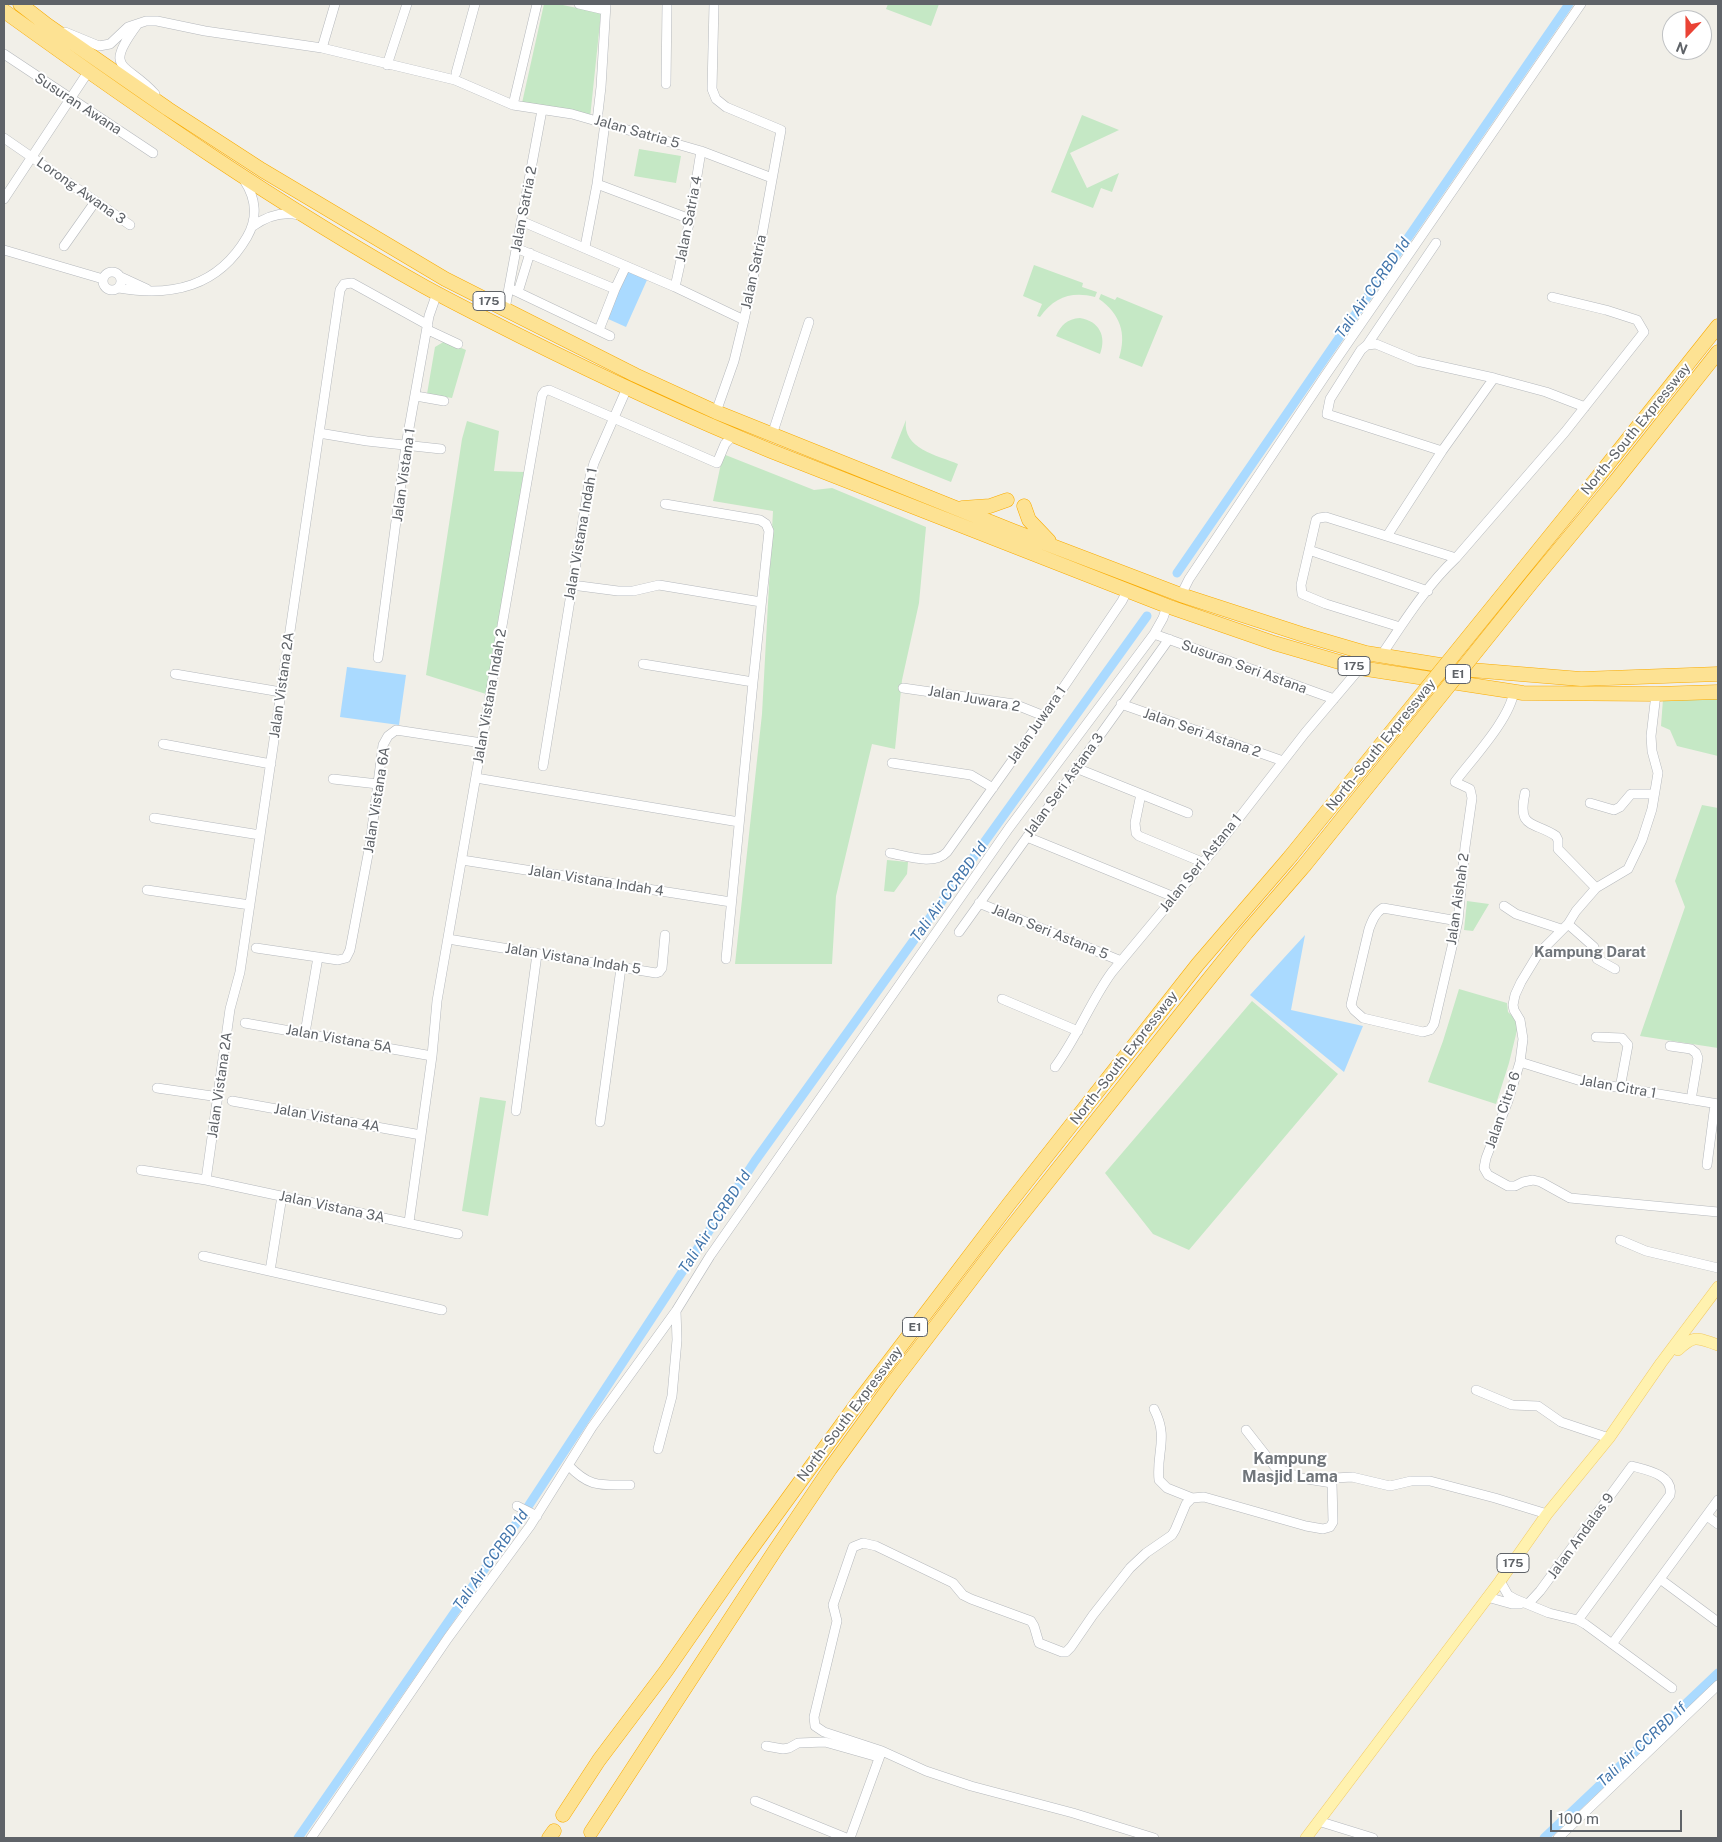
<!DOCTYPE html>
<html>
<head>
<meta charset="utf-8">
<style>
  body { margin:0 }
  #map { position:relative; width:1722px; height:1842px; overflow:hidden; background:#f1efe8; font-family:"Public Sans",sans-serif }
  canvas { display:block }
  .frame { position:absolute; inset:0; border:5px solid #5f6368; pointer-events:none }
  .north { position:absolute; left:1662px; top:10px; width:50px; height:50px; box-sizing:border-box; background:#fff; border:1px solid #bfc1c3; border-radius:50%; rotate:202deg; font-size:14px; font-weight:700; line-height:20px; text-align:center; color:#5f6368 }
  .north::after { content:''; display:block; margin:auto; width:18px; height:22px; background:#ea4335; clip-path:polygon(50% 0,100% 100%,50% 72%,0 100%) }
  .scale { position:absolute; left:1550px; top:1810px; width:132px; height:22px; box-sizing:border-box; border:2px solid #5f6368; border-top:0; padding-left:6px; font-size:15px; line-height:18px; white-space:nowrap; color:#5f6368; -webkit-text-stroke:4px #fff; paint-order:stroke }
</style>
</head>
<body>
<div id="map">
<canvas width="1722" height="1842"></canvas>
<div class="frame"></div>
<div class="north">N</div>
<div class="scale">100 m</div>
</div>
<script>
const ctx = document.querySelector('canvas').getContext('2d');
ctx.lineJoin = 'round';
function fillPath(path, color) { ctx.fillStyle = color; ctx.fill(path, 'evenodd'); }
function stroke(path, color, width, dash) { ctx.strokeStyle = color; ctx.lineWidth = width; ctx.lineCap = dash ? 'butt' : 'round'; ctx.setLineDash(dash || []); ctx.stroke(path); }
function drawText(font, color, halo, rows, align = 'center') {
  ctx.font = font + ' "Public Sans",sans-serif'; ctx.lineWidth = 4; ctx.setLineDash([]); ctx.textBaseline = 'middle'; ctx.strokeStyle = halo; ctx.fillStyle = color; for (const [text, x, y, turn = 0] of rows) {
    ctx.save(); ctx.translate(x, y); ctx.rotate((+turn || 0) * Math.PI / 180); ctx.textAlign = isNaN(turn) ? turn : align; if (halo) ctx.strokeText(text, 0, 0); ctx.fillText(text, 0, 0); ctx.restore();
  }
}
const green = new Path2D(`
  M544 4H558L601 13 590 118 522 103Z
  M888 4H939L931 26 886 9Z
  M1082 115 1119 130 1070 153 1087 188 1119 173 1112 192 1101 188 1093 208 1051 192Z
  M639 149 681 156 676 183 634 176Z
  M1034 265 1083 283 1082 287 1097 292 1095 297C1072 291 1054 297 1040 317L1037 316 1042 304 1023 296Z
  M1101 294 1115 300 1117 297 1163 316 1142 367 1119 358C1127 333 1120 314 1099 299Z
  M1080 318C1099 321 1107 336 1100 354L1056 336C1061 325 1067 319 1080 318Z
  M445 341 466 350 452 398 427 394 435 347Z
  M906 420C902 449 937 455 958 464L951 482 891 458Z
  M467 421 499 431 494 471 524 472 486 694 426 675 462 439Z
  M723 454 814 490 832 488 926 527 919 603 902 680 895 749 872 744 836 896 832 964H735L762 714 773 511 713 501Z
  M1718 698V756L1677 746 1670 730 1661 726 1663 699Z
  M1702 805 1718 808V1048L1640 1036 1685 907 1675 881Z
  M887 860 908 862 907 874 894 892 884 891Z
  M1467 901 1489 904 1473 931 1464 930Z
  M1459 989 1507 1003 1508 1012 1519 1022 1509 1063 1496 1104 1428 1082 1443 1041Z
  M1252 1001 1338 1074 1189 1250 1153 1234 1105 1173Z
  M480 1097 506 1101 488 1216 462 1211Z`);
const water = new Path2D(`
  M627 271 647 280 626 327 606 318Z
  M347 667 406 675 399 725 340 717Z
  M1305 935 1291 1010 1363 1026 1344 1072 1250 995Z`);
const canal = new Path2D(`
  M1177 573 1569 4
  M298 1838 529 1505 755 1161 1147 616
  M1544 1838 1718 1673`);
const minor = new Path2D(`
  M579 4 605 10
  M714 4 712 89 716 99 726 107 781 130 760 246 744 320 734 361 716 412
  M137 25C102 72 127 62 155 94
  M65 32 99 46 110 44 128 27 146 21H157L205 31 322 48 455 80 513 105 572 114 701 151 772 178
  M322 48 335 4
  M4 54 153 153
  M387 65 407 4
  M456 73 475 4
  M666 84 667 4
  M513 105 537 4
  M597 121 601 87 606 4
  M4 138 130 225
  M597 184 690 219
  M4 199 88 72
  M521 221 675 287 744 320
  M253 226C267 216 282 211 299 215
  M64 246 95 202
  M585 247 597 184 605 123
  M516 248 615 289
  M4 250 103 279
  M103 281a9 9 0 1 1 18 0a9 9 0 1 1-18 0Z
  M121 277 147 289
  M675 287 690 219 701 151
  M119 288C172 297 218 287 247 237 258 218 256 198 244 180
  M509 288 610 336
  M518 292 530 253
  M505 309 542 110
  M428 330 458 344
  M599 330 615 289 626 266
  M1367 345 1436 243
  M416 396 444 401
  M319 433 367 441 441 449
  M772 435 809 322
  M1442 451 1327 414 1330 399 1361 350 1367 345 1376 344 1417 361 1494 378 1546 392 1585 407
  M665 504 760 520 766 524 769 531 753 682 726 959
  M1387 536 1442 451 1494 378
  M1309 550 1428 591
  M572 585 618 591H633L659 585 761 602
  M1181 595 1189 579 1325 376 1581 4
  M1400 627 1326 604 1302 594 1301 585 1316 520 1319 518 1326 517 1456 558
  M1154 634 1334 699
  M1381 656C1403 623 1427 585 1456 558L1565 432 1644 332 1637 320 1606 310 1552 297
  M378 658 406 445 429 316 437 293
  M643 664 753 682
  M175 674 281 692
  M903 688 1014 704 1044 716
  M1656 694 1651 736 1652 751 1658 773 1652 809 1642 840 1628 869 1596 888 1576 911 1568 924 1538 954 1521 982 1515 995 1513 1005 1514 1010 1520 1020 1523 1039 1520 1062 1508 1101 1486 1158 1484 1168 1488 1175 1508 1186H1515L1523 1182 1533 1180 1541 1182 1570 1198 1718 1212
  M1121 704 1283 761
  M163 744 271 764
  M892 763 971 775 993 788
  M543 766 590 477 594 463 627 388
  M1076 768 1188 813
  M476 778 739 822
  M333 779 378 784
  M1525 793C1517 830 1534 821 1556 836L1558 840V849L1596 888
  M1141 794 1135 823 1136 833 1139 836 1202 862
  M1590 803 1614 810 1620 807 1631 794H1654
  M154 818 260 835
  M1027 837 1174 897
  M890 853C907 856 934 866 947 852L1044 716 1122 601 1127 591
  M462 860 731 902
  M147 890 250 905
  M979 903 1121 961
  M1504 906 1516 914 1561 929
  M1458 921 1383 908C1375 913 1372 921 1369 929L1351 1005 1354 1010 1363 1018 1423 1032 1430 1030 1434 1024 1458 921 1465 847 1472 798 1470 789 1455 782C1473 758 1510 719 1514 691
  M1568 924 1594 947 1597 959 1615 969
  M959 932 1169 639
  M448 939 656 973 659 972 662 968 665 935
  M256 948 338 960 346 958 350 950 370 844 383 745 388 736 396 730 482 743
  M1002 999 1078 1031
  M245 1023 432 1056
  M305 1033 318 957
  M1596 1037 1622 1038 1628 1045 1620 1088
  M1670 1046 1691 1049 1696 1053 1698 1058 1691 1100
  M1520 1062 1581 1081 1718 1104
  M1055 1067C1078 1036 1090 1002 1112 972L1225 836 1305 733 1360 668
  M157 1088 219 1097
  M232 1101 421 1135
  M516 1111 537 954
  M600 1122 621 968
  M1707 1165 1715 1104
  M141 1170 206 1180 458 1234
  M206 1180 230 1009 240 972 340 290 344 284 352 283 428 325
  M409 1222 432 1056 437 1001 542 395 545 391 549 390 717 463 725 444 733 435
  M1620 1240 1646 1251 1718 1268
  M203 1256 442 1310
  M270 1271 282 1196
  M1476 1390 1512 1405 1538 1406 1561 1422 1609 1438
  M1154 1409C1169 1438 1156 1452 1159 1480L1167 1488 1192 1498
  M1246 1430 1275 1467 1301 1478 1332 1483
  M658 1449 672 1396 677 1340 676 1311
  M568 1465C590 1488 600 1485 630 1485
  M517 1506 537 1516
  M1707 1516 1718 1524
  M1660 1579 1718 1622
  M1500 1581 1508 1595 1515 1599 1549 1613 1578 1620 1585 1624 1672 1688
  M1487 1597 1512 1604H1520
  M1528 1604 1540 1591 1632 1466C1647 1470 1674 1475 1670 1495L1578 1620
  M1612 1644 1718 1500
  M766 1746 783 1749 789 1748 798 1743 825 1742 878 1757
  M755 1801 846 1838
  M1318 1821 1373 1838
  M311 1838 448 1638 530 1526 592 1427 676 1311 710 1256 1009 828 1154 634 1163 618 1167 606
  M850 1838 881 1753
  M1154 1838 1073 1813 971 1786 926 1771 882 1751 824 1732 815 1726 814 1717 837 1621 833 1605 853 1547 863 1543 876 1546 953 1583 963 1595 971 1599 1031 1621 1034 1626 1039 1643 1062 1652H1066L1071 1647 1093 1615 1130 1568 1146 1553 1172 1535 1175 1530 1186 1504 1192 1498 1204 1497 1306 1526 1323 1529 1330 1527 1333 1522 1332 1483 1335 1478 1352 1477 1390 1486 1411 1481H1430L1495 1498 1547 1514
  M1558 1838 1718 1685`);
const major = new Path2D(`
  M1678 1350C1695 1334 1697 1338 1718 1345
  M1306 1838 1500 1581 1547 1514 1609 1438 1661 1363 1718 1287`);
const highway = new Path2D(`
  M20 4 47 25 168 109 262 170 445 279 635 375 716 412 1013 531 1181 595 1301 634 1366 653 1471 670 1581 679 1718 674
  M4 11C140 109 278 205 425 287 456 304 488 320 520 336 602 377 686 416 771 451L1167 606 1274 643 1360 668 1523 693 1656 694 1718 692
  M1597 478 1718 326
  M1614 483 1718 352
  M1024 506 1029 520 1049 541
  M962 508 990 506 1007 500
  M563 1815 599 1760 666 1671 741 1563 856 1405 1009 1204 1198 964 1290 857
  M591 1832 776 1549 830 1469 891 1385 996 1247 1192 1000 1246 933 1304 866
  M549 1838 554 1831`);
const highwayBridge = new Path2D(`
  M1290 857 1597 478
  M1304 866 1532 582 1614 483`);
const shields = [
  [489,301,32],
  [1354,666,32],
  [1458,674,25],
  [915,1327,25],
  [1513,1563,32]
];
const shieldNames = [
  ["175",489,301],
  ["175",1354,666],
  ["E1",1458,674],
  ["E1",915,1327],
  ["175",1513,1563]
];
const streetNames = [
  ["Susuran Awana",78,104,33],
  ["Jalan Satria 5",637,132,16],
  ["Lorong Awana 3",81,191,35],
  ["Jalan Satria 2",524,209,-79],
  ["Jalan Satria 4",689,219,-79],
  ["Jalan Satria",754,272,-78],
  ["North–South Expressway",1636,429,-51],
  ["Jalan Vistana 1",404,475,-82],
  ["Jalan Vistana Indah 1",581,534,-80],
  ["Susuran Seri Astana",1244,667,20],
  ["Jalan Vistana 2A",282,685,-82],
  ["Jalan Vistana Indah 2",490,696,-80],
  ["Jalan Juwara 2",974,699,10],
  ["Jalan Juwara 1",1037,725,-55],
  ["Jalan Seri Astana 2",1202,733,19],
  ["North–South Expressway",1381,745,-51],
  ["Jalan Seri Astana 3",1064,785,-54],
  ["Jalan Vistana 6A",377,800,-81],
  ["Jalan Seri Astana 1",1201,863,-51],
  ["Jalan Vistana Indah 4",596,881,9],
  ["Jalan Aishah 2",1458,899,-82],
  ["Jalan Seri Astana 5",1050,932,22],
  ["Jalan Vistana Indah 5",573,959,9],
  ["Jalan Vistana 5A",339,1039,10],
  ["North–South Expressway",1124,1058,-52],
  ["Jalan Vistana 2A",220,1085,-82],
  ["Jalan Citra 1",1618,1087,10],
  ["Jalan Citra 6",1503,1110,-71],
  ["Jalan Vistana 4A",327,1118,10],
  ["Jalan Vistana 3A",332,1207,12],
  ["North–South Expressway",850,1414,-53],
  ["Jalan Andalas 9",1581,1536,-54]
];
const waterNames = [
  ["Tali Air CCRBD 1d",1373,288,-55],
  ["Tali Air CCRBD 1d",949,892,-54],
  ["Tali Air CCRBD 1d",715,1222,-57],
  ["Tali Air CCRBD 1d",491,1560,-55],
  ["Tali Air CCRBD 1f",1642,1745,-43]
];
const neighbourhoodNames = [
  ["Kampung Darat",1590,952]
];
const quarterNames = [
  ["Kampung",1290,1459],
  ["Masjid Lama",1290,1477]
];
fillPath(green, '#c5e8c5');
fillPath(water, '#aadaff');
stroke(canal, '#aadaff', 9);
stroke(minor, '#b5b8bc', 10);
stroke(major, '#f2c960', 12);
stroke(highway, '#f9ab00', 15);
stroke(minor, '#fff', 9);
stroke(major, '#fff2af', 11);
stroke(highway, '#fde293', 14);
stroke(highwayBridge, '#f9ab00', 15, []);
stroke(highwayBridge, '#fde293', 14);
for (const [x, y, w] of shields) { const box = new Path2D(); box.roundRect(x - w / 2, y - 9.5, w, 19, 4); ctx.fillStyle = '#fff'; ctx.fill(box); stroke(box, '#5f6368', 1); }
drawText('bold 12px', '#5f6368', null, shieldNames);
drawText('14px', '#5f6368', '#fff', streetNames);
drawText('italic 15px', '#4174aa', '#fff', waterNames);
drawText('bold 15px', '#70757a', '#fff', neighbourhoodNames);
drawText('bold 16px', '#70757a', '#fff', quarterNames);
</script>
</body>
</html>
